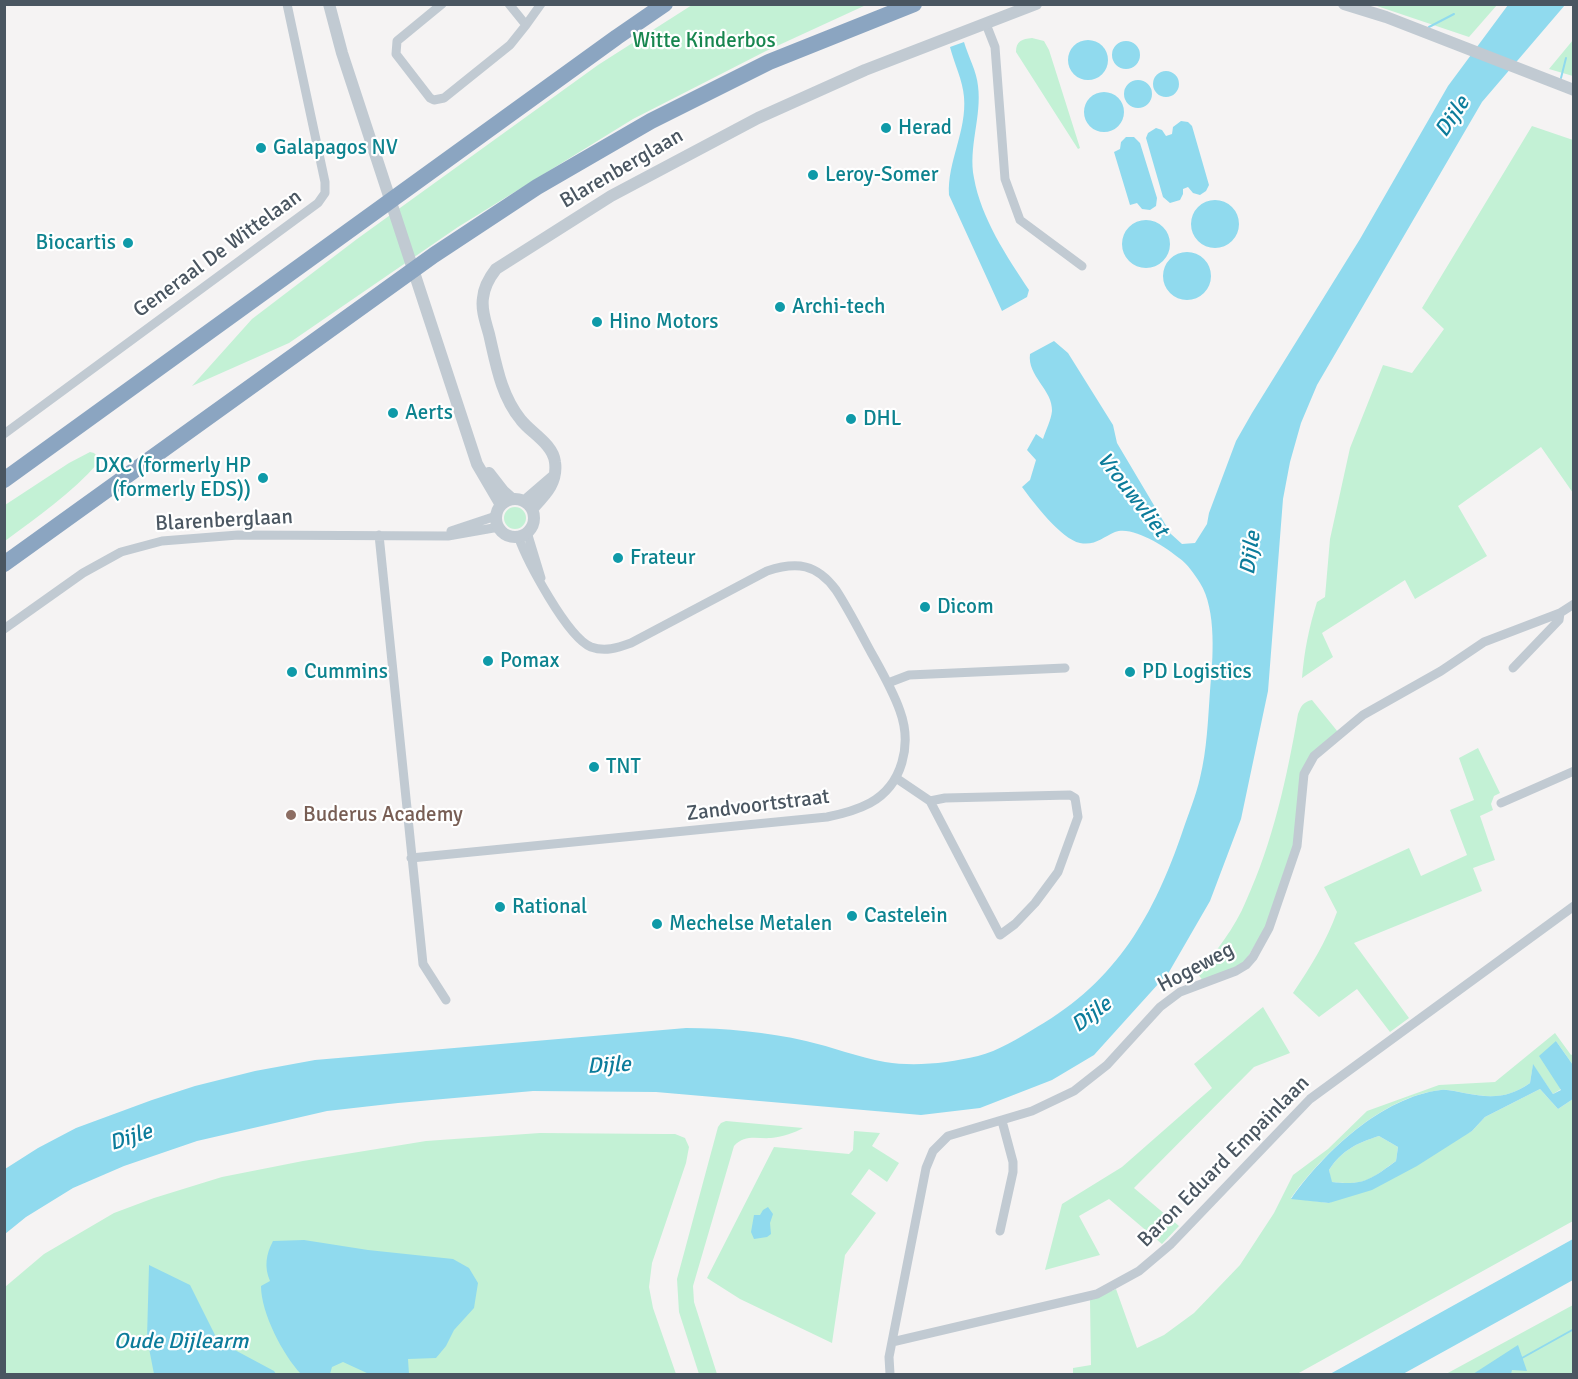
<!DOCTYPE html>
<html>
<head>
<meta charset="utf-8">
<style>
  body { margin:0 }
  #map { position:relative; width:1578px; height:1379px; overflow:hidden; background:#f5f3f3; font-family:Signika,sans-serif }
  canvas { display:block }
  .frame { position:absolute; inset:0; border:6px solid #4a5661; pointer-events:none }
</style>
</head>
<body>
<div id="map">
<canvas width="1578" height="1379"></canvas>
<div class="frame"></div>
</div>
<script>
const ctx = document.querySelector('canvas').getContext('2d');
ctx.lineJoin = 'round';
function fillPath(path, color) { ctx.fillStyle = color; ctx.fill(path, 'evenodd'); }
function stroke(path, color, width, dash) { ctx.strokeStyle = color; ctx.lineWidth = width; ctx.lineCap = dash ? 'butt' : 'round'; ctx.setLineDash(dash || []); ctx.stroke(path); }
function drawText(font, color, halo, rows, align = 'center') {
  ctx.font = font + ' Signika,sans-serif'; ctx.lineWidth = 4.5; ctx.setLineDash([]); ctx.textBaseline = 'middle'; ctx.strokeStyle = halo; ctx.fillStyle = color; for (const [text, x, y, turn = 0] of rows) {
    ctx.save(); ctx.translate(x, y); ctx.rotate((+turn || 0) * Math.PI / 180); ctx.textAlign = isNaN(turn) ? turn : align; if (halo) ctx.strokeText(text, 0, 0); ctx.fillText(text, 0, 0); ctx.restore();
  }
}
const green = new Path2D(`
  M692 5H866L766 51 633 119 458 227 289 343 192 386 252 319 357 239 598 65Z
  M1374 5H1497L1469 37Z
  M1032 38 1044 41 1049 50 1080 148 1078 149 1016 52C1016 41 1022 39 1032 38Z
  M1573 40V76L1549 69Z
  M1532 126 1573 140V493L1541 447 1458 506 1487 556 1415 599 1405 580 1322 633 1333 657 1302 678C1304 652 1309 627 1317 602L1325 597 1330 539 1350 448 1383 365 1412 373 1444 329 1422 308Z
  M90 452 94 453 98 457V463C72 493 37 517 5 541V505L69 463Z
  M504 518a11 11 0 1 1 22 0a11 11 0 1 1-22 0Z
  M1312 700 1338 732 1311 756 1297 837 1266 927 1244 963 1203 981 1198 974C1216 951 1235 928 1246 901 1273 842 1287 777 1298 714 1301 706 1303 702 1312 700Z
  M1478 748 1500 793 1494 796 1491 804 1493 810 1480 816 1495 860 1473 868 1482 891 1354 943 1409 1018 1390 1032 1357 989 1319 1017 1293 993C1311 966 1326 942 1337 912L1324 887 1409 848 1421 876 1467 855 1450 810 1474 800 1459 758Z
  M1263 1007 1290 1053 1254 1067 1134 1188 1179 1226 1162 1244 1109 1199 1079 1216 1100 1255 1045 1270 1062 1204 1122 1167 1212 1088 1194 1064Z
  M1555 1033 1571 1055 1573 1054V1065L1556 1041 1561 1089 1553 1094 1533 1065 1530 1083C1507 1099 1491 1098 1464 1093 1457 1092 1449 1089 1441 1090 1383 1096 1324 1152 1291 1198L1329 1203 1472 1131 1485 1117 1540 1089 1558 1109 1573 1099V1221L1297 1374H1073V1368L1091 1365 1090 1300 1116 1289 1137 1348 1164 1335 1194 1313 1240 1265 1274 1213 1293 1175 1328 1149 1367 1111 1439 1085 1495 1082Z
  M726 1121 803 1128C795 1133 781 1137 771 1138 757 1139 745 1134 734 1146L693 1286 694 1302 717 1374H699L679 1312 677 1279 718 1127 721 1123Z
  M854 1131 880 1133 872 1146 899 1163 887 1182 869 1169 851 1194 876 1213 845 1255 832 1343 740 1299 707 1278 774 1147 849 1154 853 1150Z
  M540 1133 664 1134H675L685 1138 689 1147 686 1163 652 1263 649 1287 653 1308 676 1374H5V1287L44 1254 114 1213 154 1198 222 1177 303 1161 426 1141Z
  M1379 1136 1398 1147 1396 1161C1369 1180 1366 1186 1331 1182L1329 1170C1342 1150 1357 1143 1379 1136Z
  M1573 1305V1374H1446Z`);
const water = new Path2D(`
  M1508 5H1565L1482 102 1317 385 1301 423 1290 462 1283 499 1268 691 1241 819 1210 901 1169 972 1094 1055 1052 1080 980 1108 921 1115 656 1092 533 1091 398 1103 327 1111 197 1141 124 1166 73 1188 26 1217 5 1234V1169L38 1148 76 1128 152 1100 195 1086 255 1071 315 1060 686 1028C725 1028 767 1032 806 1041 832 1047 858 1057 885 1062 915 1067 948 1063 978 1056 998 1051 1019 1038 1037 1027 1117 981 1154 915 1183 830 1189 813 1196 795 1200 778 1207 750 1208 719 1210 691 1213 660 1217 610 1200 583 1195 575 1187 563 1179 558 1166 547 1132 525 1115 532 1103 537 1095 546 1080 543 1061 539 1033 502 1022 487L1030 480 1036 460 1027 450 1036 434 1043 439C1046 430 1051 420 1052 411 1053 390 1027 376 1030 354L1054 341 1068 353 1113 425 1117 443 1171 534 1182 544 1195 543 1207 524 1209 513 1236 441 1252 413 1360 239 1448 86Z
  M1068 60a20 20 0 1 1 40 0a20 20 0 1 1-40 0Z
  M1112 55a14 14 0 1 1 28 0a14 14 0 1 1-28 0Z
  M964 42C968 56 977 72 978 86 982 117 968 147 974 178 981 218 1007 257 1029 290L1027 297 1002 311 949 195C947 162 967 131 964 97 963 81 954 63 950 47Z
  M1153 84a13 13 0 1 1 26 0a13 13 0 1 1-26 0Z
  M1124 94a14 14 0 1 1 28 0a14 14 0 1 1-28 0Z
  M1084 112a20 20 0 1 1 40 0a20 20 0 1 1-40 0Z
  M1181 121 1188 122 1192 126 1209 185 1206 191 1200 195 1193 193 1188 187 1183 189V194L1180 200 1170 203 1163 197 1146 138 1148 133 1156 128 1162 130 1166 136 1172 134 1173 127Z
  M1126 137H1134L1140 143 1157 198 1156 206 1150 210 1142 209 1137 203 1130 205 1114 152 1120 149 1121 142Z
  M1191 224a24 24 0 1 1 48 0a24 24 0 1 1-48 0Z
  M1122 244a24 24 0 1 1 48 0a24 24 0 1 1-48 0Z
  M1163 276a24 24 0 1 1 48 0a24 24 0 1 1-48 0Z
  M1556 1041 1573 1065V1099L1558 1109 1540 1089 1485 1117 1472 1131 1417 1166 1372 1190 1329 1203 1291 1199C1324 1152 1382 1097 1441 1090 1448 1089 1457 1092 1464 1093 1490 1098 1507 1099 1530 1083L1533 1064 1553 1094 1561 1090 1539 1056ZM1379 1136 1398 1147 1396 1161C1371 1179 1364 1186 1332 1182L1329 1170C1342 1150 1357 1143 1379 1136Z
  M768 1207 773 1214 770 1223 771 1234 767 1237 754 1239 751 1232 754 1215H760L763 1210Z
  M1573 1239V1280L1403 1374H1330Z
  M304 1240 368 1250 453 1259 469 1268 478 1283 474 1308 454 1330 446 1346 436 1358 408 1359 409 1374H369L343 1362 332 1367 330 1374H301C283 1355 261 1313 261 1286L270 1281C264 1267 266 1254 273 1241Z
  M149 1265 190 1285 218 1341 274 1371 276 1374H154L147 1338Z
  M1518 1345 1527 1371 1512 1370 1511 1374H1473Z`);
const stream = new Path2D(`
  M1429 27 1454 14
  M1561 78 1566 58
  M1522 1358 1574 1329`);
const minor = new Path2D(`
  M442 4 397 41 396 54 430 98 434 100 444 98 510 45 526 25 509 4
  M986 24 995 47 1005 179 1020 220 1082 266
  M526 25 541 4
  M4 434 318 203 325 193V182L287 4
  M451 531 496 516
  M527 532 541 578
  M379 535 423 964 446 1000
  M4 629 83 573 121 552 162 541 238 535 448 536 499 527
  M1513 668 1559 620 1560 613
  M888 683 909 675 1065 668
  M896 778 930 801 1000 935 1015 924 1035 903 1058 872 1078 817 1075 798 1070 795 945 798 930 801
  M1501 803 1574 771
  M411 858 827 817C842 814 857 810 870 803 903 785 912 744 900 711 893 691 882 672 872 654 860 632 849 610 836 590 817 564 797 561 767 571L631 643C617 648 605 652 591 647 567 637 527 561 518 536
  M1000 1231 1013 1172V1162L1002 1121
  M892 1342 1097 1294 1139 1271 1171 1244 1310 1099 1574 906
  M890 1374 889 1357 926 1168 933 1151 948 1136 1032 1111 1074 1091 1107 1065 1160 1007 1180 992 1236 971 1246 965 1253 957 1269 928 1297 846 1304 774 1314 756 1363 715 1441 671 1484 642 1560 613 1574 604`);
const tertiary = new Path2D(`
  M329 4 342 53 477 464 501 505
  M1344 4 1386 17 1574 90
  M489 473 503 491 512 499
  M496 518a19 19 0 1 1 38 0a19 19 0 1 1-38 0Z
  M525 501 554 476
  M532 509C545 495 558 483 555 462 553 444 531 433 521 420 501 396 496 364 489 334 486 323 481 310 483 298 484 287 489 278 496 269L611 196 758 118 865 70 1036 4`);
const motorway = new Path2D(`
  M4 480 617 37 665 4
  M4 564 434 255 537 187 651 121 769 62 914 4`);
const markers = [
  [886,128,6,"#0f9aa8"],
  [261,148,6,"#0f9aa8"],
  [813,175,6,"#0f9aa8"],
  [128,243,6,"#0f9aa8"],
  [780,307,6,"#0f9aa8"],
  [597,322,6,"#0f9aa8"],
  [393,413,6,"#0f9aa8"],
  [851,419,6,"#0f9aa8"],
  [263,478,6,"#0f9aa8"],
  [618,558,6,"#0f9aa8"],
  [925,607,6,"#0f9aa8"],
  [488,661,6,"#0f9aa8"],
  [292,672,6,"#0f9aa8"],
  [1130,672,6,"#0f9aa8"],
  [594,767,6,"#0f9aa8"],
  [291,815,6,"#8d6e63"],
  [500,907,6,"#0f9aa8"],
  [852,916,6,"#0f9aa8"],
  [657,924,6,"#0f9aa8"]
];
const parkNames = [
  ["Witte Kinderbos",704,41]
];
const cultureNames = [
  ["Herad",898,128],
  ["Galapagos NV",273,148],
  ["Leroy-Somer",825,175],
  ["Biocartis",116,243,"right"],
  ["Archi-tech",792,307],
  ["Hino Motors",609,322],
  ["Aerts",405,413],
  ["DHL",863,419],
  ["DXC (formerly HP",251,466,"right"],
  ["(formerly EDS))",251,490,"right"],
  ["Frateur",630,558],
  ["Dicom",937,607],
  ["Pomax",500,661],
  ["Cummins",304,672],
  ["PD Logistics",1142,672],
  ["TNT",606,767],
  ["Rational",512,907],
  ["Castelein",864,916],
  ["Mechelse Metalen",669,924]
];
const streetNames = [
  ["Blarenberglaan",622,169,-30],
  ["Generaal De Wittelaan",218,254,-36],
  ["Blarenberglaan",224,521,-3],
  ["Zandvoortstraat",758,806,-7],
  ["Hogeweg",1196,968,-28],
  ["Baron Eduard Empainlaan",1224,1162,-45]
];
const educationNames = [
  ["Buderus Academy",303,815]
];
const waterNames = [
  ["Dijle",1453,117,-56],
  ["Vrouwvliet",1132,495,52],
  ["Dijle",1251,553,-82],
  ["Dijle",1092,1015,-37],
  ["Dijle",609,1066,-3],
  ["Dijle",131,1138,-18],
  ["Oude Dijlearm",181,1342]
];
fillPath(green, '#c3f1d5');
fillPath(water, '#90daee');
stroke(stream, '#90daee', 2);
stroke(minor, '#c1cad2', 9);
stroke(tertiary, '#c1cad2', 12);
stroke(motorway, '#8ba5c1', 16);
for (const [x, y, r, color] of markers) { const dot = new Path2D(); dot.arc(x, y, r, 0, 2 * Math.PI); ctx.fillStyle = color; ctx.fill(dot); stroke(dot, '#fff', 2); }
drawText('21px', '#17864f', '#fff', parkNames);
drawText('21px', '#0d838f', '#fff', cultureNames, 'left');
drawText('21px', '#4a5661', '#fff', streetNames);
drawText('21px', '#785e54', '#fff', educationNames, 'left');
drawText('italic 22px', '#0c7c9b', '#fff', waterNames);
</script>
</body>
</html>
